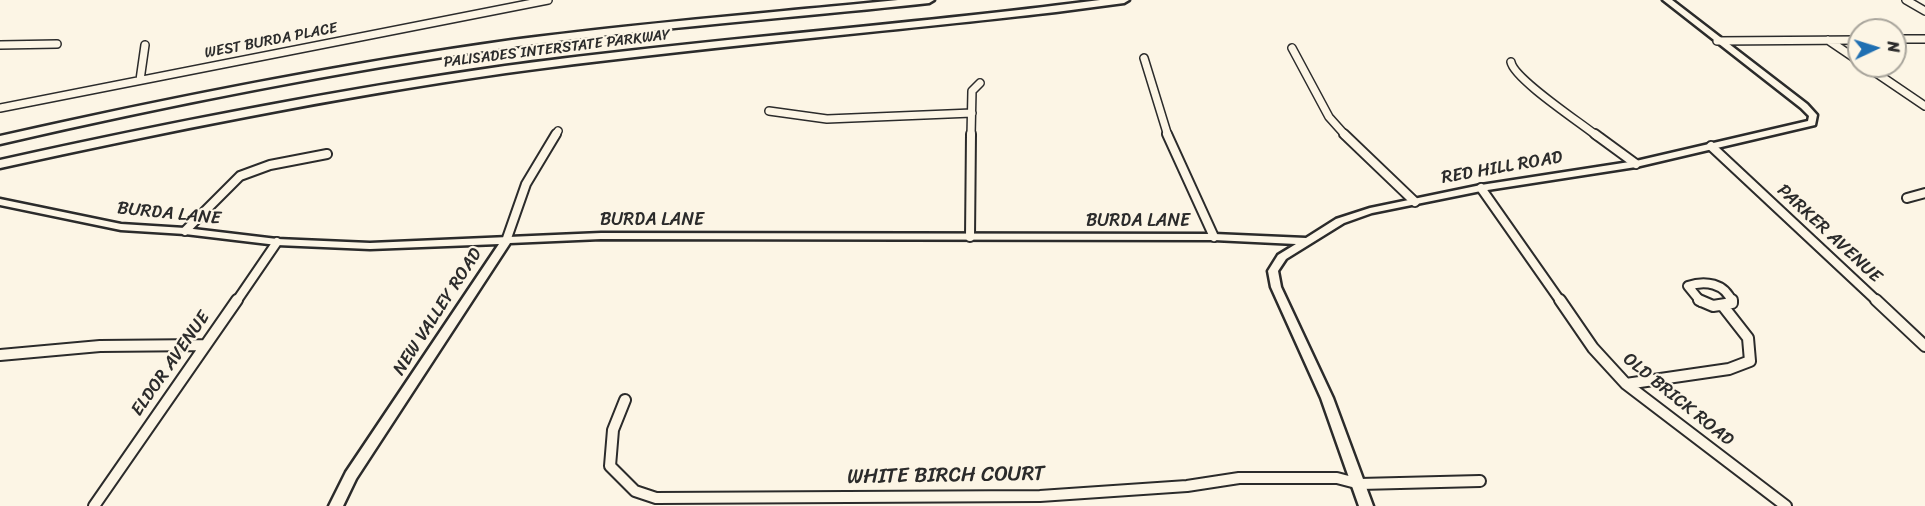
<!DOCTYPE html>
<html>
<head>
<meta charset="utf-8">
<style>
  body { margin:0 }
  #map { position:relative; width:1925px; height:506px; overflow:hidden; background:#fcf5e5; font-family:Sriracha,sans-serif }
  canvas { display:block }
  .north { position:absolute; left:1847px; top:18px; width:60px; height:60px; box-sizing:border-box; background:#fcf5e5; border:2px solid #a8a49b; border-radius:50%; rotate:86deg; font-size:16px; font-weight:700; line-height:24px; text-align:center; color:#2b2b2b }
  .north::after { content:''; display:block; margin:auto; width:21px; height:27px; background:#1f6fb2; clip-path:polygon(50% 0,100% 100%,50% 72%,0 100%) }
</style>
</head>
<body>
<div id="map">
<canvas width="1925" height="506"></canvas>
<div class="north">N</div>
</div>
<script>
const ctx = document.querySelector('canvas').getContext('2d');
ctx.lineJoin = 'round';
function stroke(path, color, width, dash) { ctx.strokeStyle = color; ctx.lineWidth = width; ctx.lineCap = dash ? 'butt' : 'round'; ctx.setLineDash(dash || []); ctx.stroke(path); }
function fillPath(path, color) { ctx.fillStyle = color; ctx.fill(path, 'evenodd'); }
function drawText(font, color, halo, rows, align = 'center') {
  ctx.font = font + ' Sriracha,sans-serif'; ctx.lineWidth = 4.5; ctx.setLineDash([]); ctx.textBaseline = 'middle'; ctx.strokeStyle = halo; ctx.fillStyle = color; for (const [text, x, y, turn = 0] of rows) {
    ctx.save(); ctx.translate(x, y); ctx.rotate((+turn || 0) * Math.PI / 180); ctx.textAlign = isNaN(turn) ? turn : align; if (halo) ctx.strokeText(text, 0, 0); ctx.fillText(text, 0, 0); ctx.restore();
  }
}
const minorFar2 = new Path2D(`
  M1906 0 1925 11
  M1895 39H1925
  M1828 40 1859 61
  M1717 41 1859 40
  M0 45 57 44
  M1292 48 1329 117 1346 136
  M1144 58 1168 136
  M1511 62C1514 79 1581 123 1597 136
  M1866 66 1925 106
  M140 80 145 45
  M0 108 548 0
  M769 111 827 119 972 113
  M555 136 558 131
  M971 136 972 91 980 83`);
const minorFar1 = new Path2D(`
  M1167 134 1214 237
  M1344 134 1415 202
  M1595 134 1636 164
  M1711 146 1878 302
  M1481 188 1561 302
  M1907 198 1925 193
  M185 231 240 176 270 165 327 154
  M970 237 971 134
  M506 241 526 184 556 134
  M236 302 277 242
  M1701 302 1688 286C1705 280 1725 283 1732 302`);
const minor = new Path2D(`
  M1560 300 1593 348 1626 384 1786 506
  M1699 300 1713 306 1732 303V300
  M1876 300 1925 346
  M0 355 100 346 204 345
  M1626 384 1729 369 1750 361 1748 338 1723 306
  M625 400 613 430 610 466 635 491 656 498 1040 496 1187 486 1239 478H1337L1360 484 1480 481
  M94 506 237 300`);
const tertiary = new Path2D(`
  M1663 0H1672L1807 104 1817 115 1815 125 1636 167 1481 191 1372 213 1344 223 1286 259 1278 271 1281 287 1333 398 1373 506H1359L1321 398 1271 287 1268 271 1278 255 1296 244 1214 240 601 239 510 243 356 479 343 506H329L346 472 499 244 370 249 277 245 185 234 121 230 0 205V199L121 224 185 228 277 239 370 243 601 233 1214 234 1306 238 1336 219 1370 208 1481 185 1636 161 1808 121 1809 116 1801 108Z`);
const motorway = new Path2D(`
  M898 0H934L929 3C790 18 650 28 511 47 339 71 169 105 0 144V136C169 98 340 64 512 40 640 23 770 13 898 0Z
  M1100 0H1129L1124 3 1056 12C873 33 689 48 506 73 336 97 168 131 0 168V160C167 123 336 90 505 66 703 39 902 26 1100 0Z`);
const farStreetnames = [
  ["WEST BURDA PLACE",271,41,-11],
  ["PALISADES INTERSTATE PARKWAY",557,49,-7]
];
const streetNames = [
  ["RED HILL ROAD",1502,168,-10],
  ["BURDA LANE",169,214,6],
  ["BURDA LANE",652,220],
  ["BURDA LANE",1138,221],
  ["PARKER AVENUE",1829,234,43],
  ["NEW VALLEY ROAD",438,312,-57],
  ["ELDOR AVENUE",171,364,-55],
  ["OLD BRICK ROAD",1678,400,39]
];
const nearStreetnames = [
  ["WHITE BIRCH COURT",946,476,-1]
];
stroke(minorFar2, '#2b2b2b', 10);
stroke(minorFar1, '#2b2b2b', 12);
stroke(minor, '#2b2b2b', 14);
stroke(tertiary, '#2b2b2b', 5);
stroke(motorway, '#2b2b2b', 5);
stroke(minorFar2, '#fcf5e5', 7);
stroke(minorFar1, '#fcf5e5', 8);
stroke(minor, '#fcf5e5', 10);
fillPath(tertiary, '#fcf5e5');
fillPath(motorway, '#fcf5e5');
drawText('15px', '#2b2b2b', '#fcf5e5', farStreetnames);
drawText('18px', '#2b2b2b', '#fcf5e5', streetNames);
drawText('21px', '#2b2b2b', '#fcf5e5', nearStreetnames);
</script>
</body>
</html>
